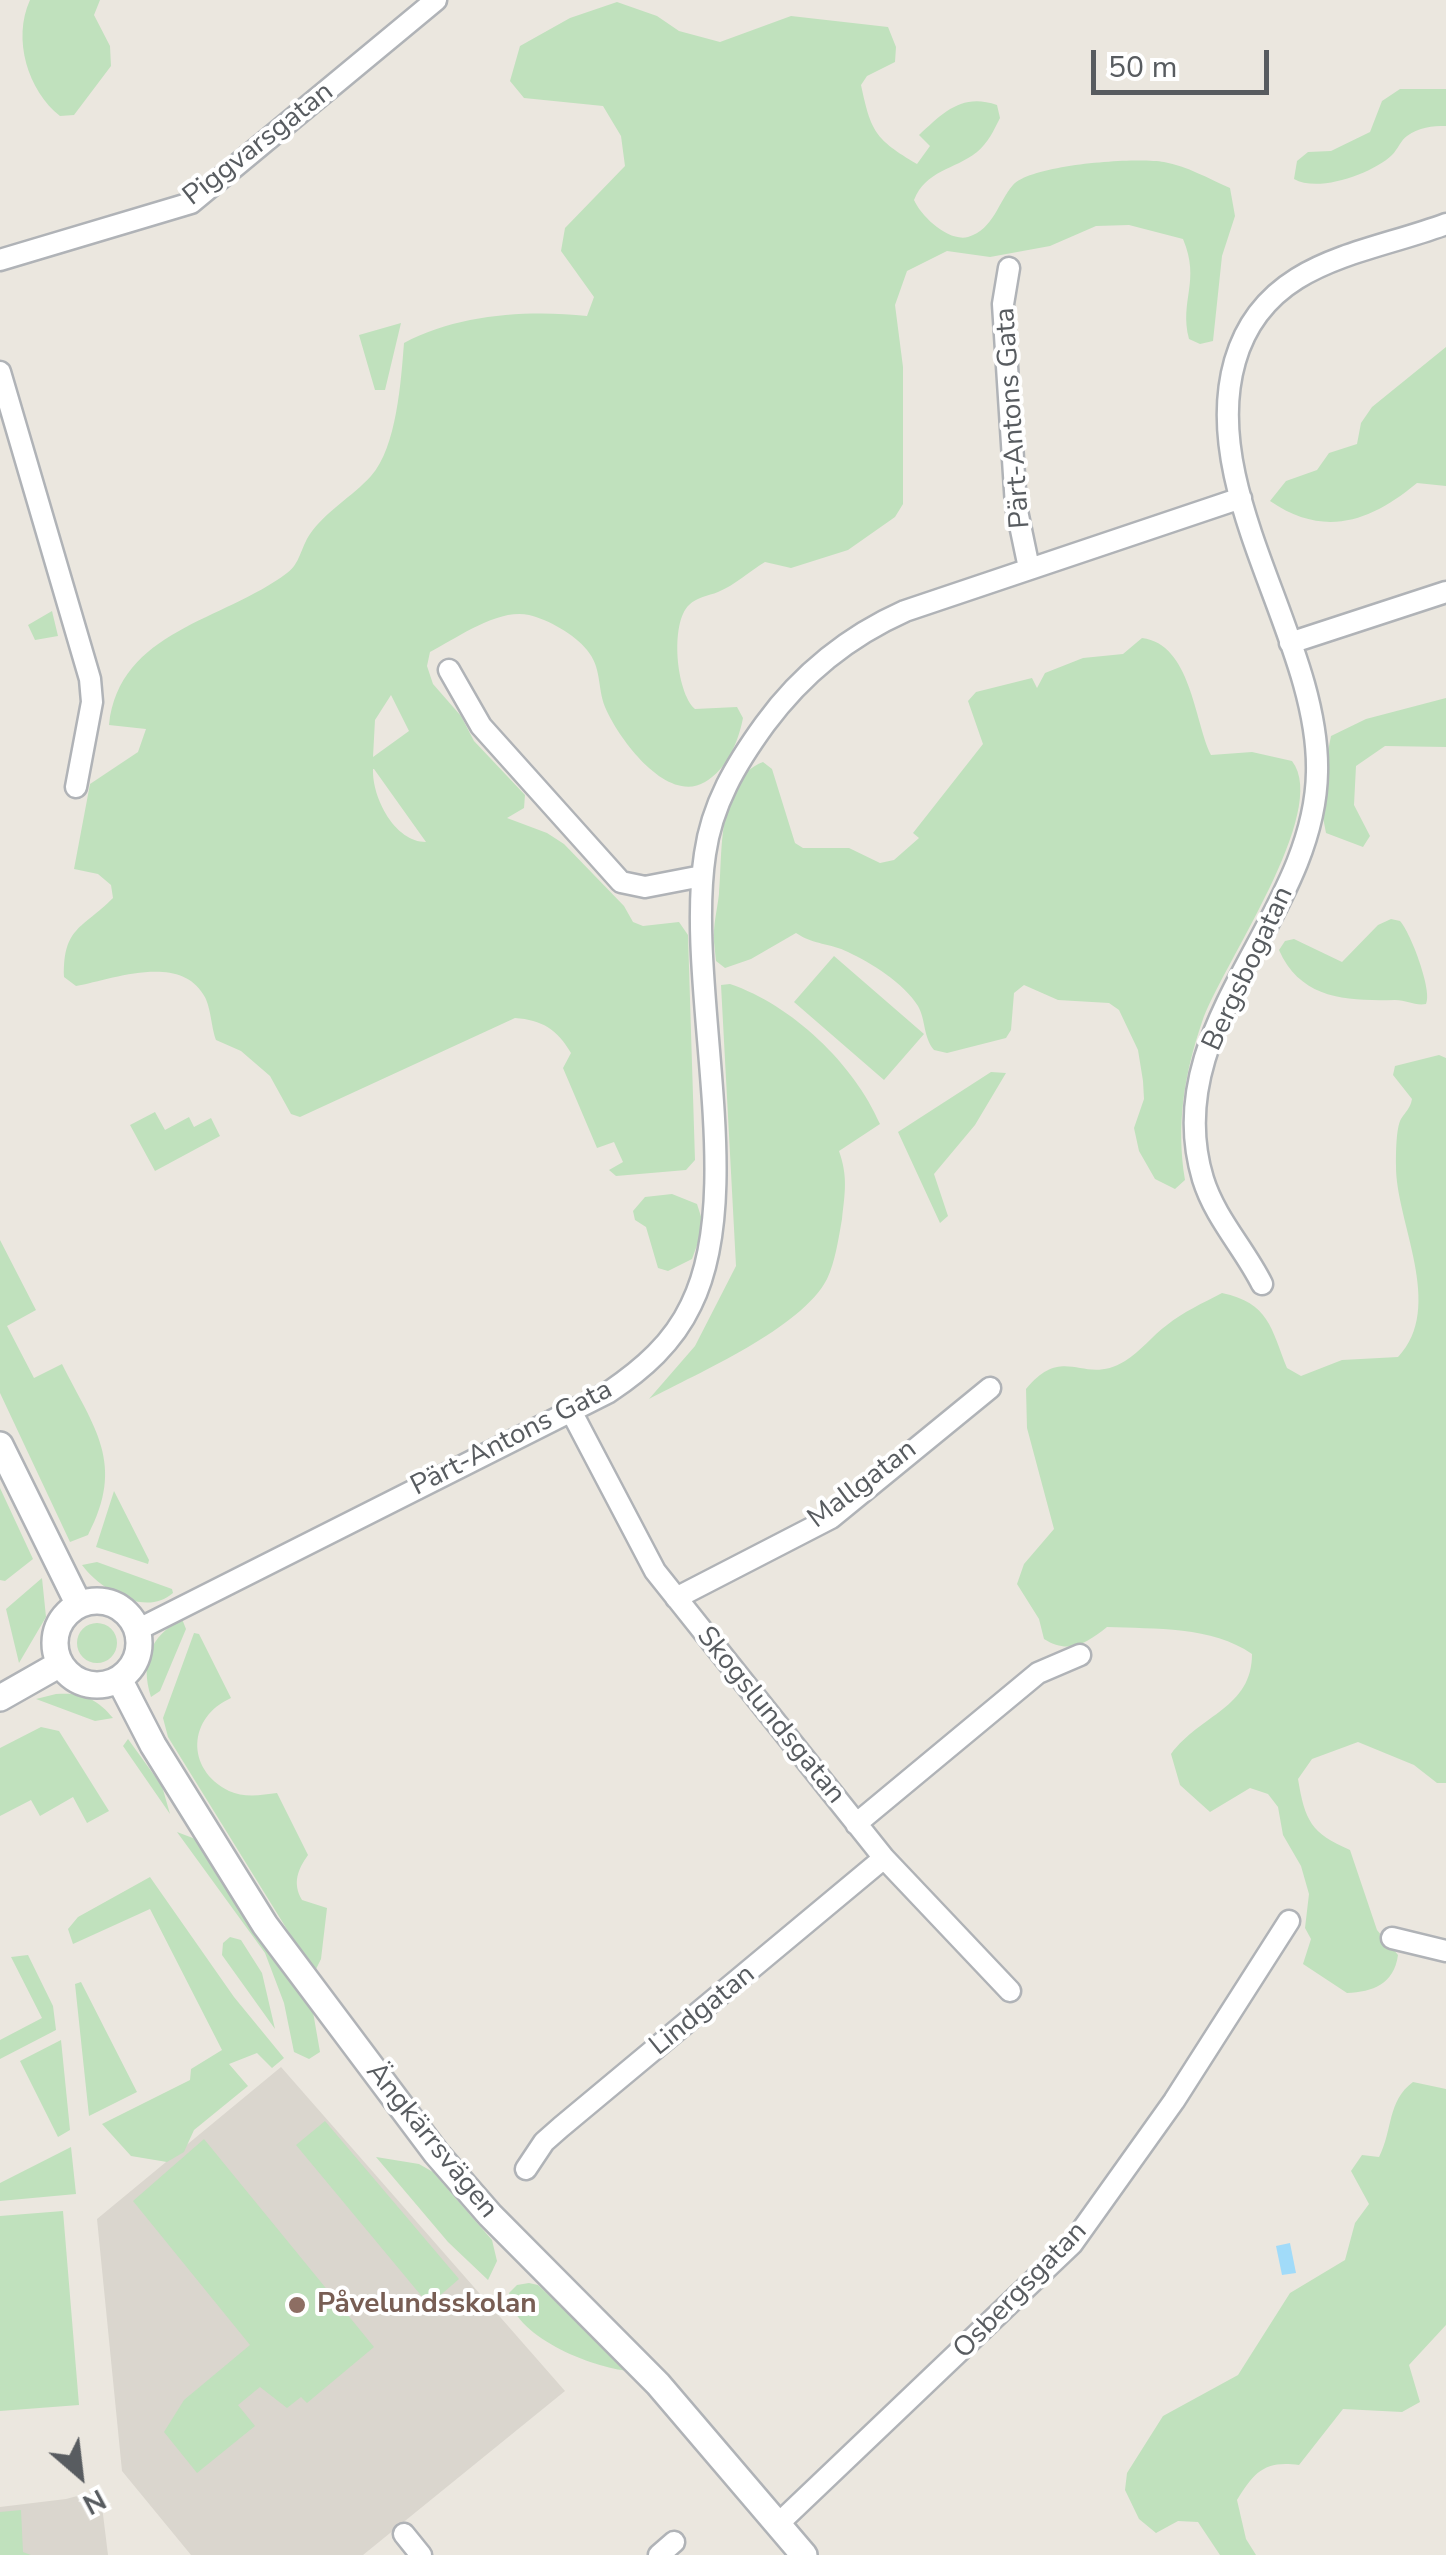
<!DOCTYPE html>
<html>
<head>
<meta charset="utf-8">
<style>
  body { margin:0 }
  #map { position:relative; width:1446px; height:2555px; overflow:hidden; background:#ebe7df; font-family:"Nunito Sans",sans-serif }
  canvas { display:block }
  .north { position:absolute; left:30px; top:2425px; width:100px; height:100px; -webkit-text-stroke:8px #fff; paint-order:stroke; rotate:152deg; font-size:28px; font-weight:700; line-height:40px; text-align:center; color:#585c60 }
  .north::after { content:''; display:block; margin:auto; width:35px; height:45px; background:#585c60; clip-path:polygon(50% 0,100% 100%,50% 72%,0 100%) }
  .scale { position:absolute; left:1091px; top:50px; width:178px; height:45px; box-sizing:border-box; border:5px solid #585c60; border-top:0; padding-left:12px; font-size:30px; line-height:35px; white-space:nowrap; color:#585c60; -webkit-text-stroke:8px #fff; paint-order:stroke }
</style>
</head>
<body>
<div id="map">
<canvas width="1446" height="2555"></canvas>
<div class="north">N</div>
<div class="scale">50 m</div>
</div>
<script>
const ctx = document.querySelector('canvas').getContext('2d');
ctx.lineJoin = 'round';
function fillPath(path, color) { ctx.fillStyle = color; ctx.fill(path, 'evenodd'); }
function stroke(path, color, width, dash) { ctx.strokeStyle = color; ctx.lineWidth = width; ctx.lineCap = dash ? 'butt' : 'round'; ctx.setLineDash(dash || []); ctx.stroke(path); }
function drawText(font, color, halo, rows, align = 'center') {
  ctx.font = font + ' "Nunito Sans",sans-serif'; ctx.lineWidth = 8; ctx.setLineDash([]); ctx.textBaseline = 'middle'; ctx.strokeStyle = halo; ctx.fillStyle = color; for (const [text, x, y, turn = 0] of rows) {
    ctx.save(); ctx.translate(x, y); ctx.rotate((+turn || 0) * Math.PI / 180); ctx.textAlign = isNaN(turn) ? turn : align; if (halo) ctx.strokeText(text, 0, 0); ctx.fillText(text, 0, 0); ctx.restore();
  }
}
const education = new Path2D(`
  M281 2067 565 2391 363 2555H191L122 2471 97 2219Z
  M100 2490 108 2555H0V2507L66 2499Z`);
const green = new Path2D(`
  M30 0H100L94 15 110 46 111 66 74 115 60 116C28 91 12 39 30 0Z
  M617 2 657 16 679 31 720 42 791 16 888 27 896 47 895 62 867 76 861 85C871 132 875 139 917 164L930 146 919 135C944 112 962 93 997 105L1000 118C994 130 988 143 977 152 954 170 926 170 914 200 921 216 948 242 968 237 994 229 998 202 1013 185 1032 164 1137 157 1164 162 1187 166 1209 179 1230 188L1235 216 1222 256 1213 341 1200 344 1189 339C1179 300 1201 282 1183 239L1129 225 1096 226 1050 246 990 257 947 251 907 271 895 305 903 367V504L895 517 848 550 791 568 765 562C750 571 735 585 718 592 708 596 697 597 689 605 670 623 676 692 695 709L737 707 743 718C738 743 727 769 705 782 667 805 618 738 605 707 597 686 602 668 587 650 574 634 549 620 529 615 498 608 457 638 430 652L427 666 433 684 461 716 474 741 525 795 524 808 507 818 547 833 564 844 624 906 633 922 643 926 679 922 688 935 695 1160 686 1170 616 1176 609 1170 623 1162 614 1142 597 1148 563 1068 571 1053C557 1029 542 1020 515 1018L300 1117 291 1114 270 1076 241 1051 216 1040C211 1027 211 1005 203 994 178 953 110 980 76 986L64 977C63 927 82 929 113 898L111 885 98 874 74 869 90 784 138 752 146 729 109 725C119 630 224 621 287 573 300 564 301 547 310 534 325 512 353 496 371 476 397 447 401 380 404 343 458 314 529 310 587 316L594 297 561 251 565 228 625 166 621 136 603 106 524 98 510 81 520 46 570 18ZM391 695 409 731 373 757 375 720ZM373 769H374L426 842C395 842 372 798 373 769Z
  M1400 89H1446V126C1432 126 1419 127 1407 136 1401 140 1398 149 1392 155 1372 174 1318 193 1294 179L1297 161 1308 152 1331 151 1370 132 1382 101Z
  M401 323 385 390H375L359 335Z
  M1446 347V486L1417 483C1370 522 1324 538 1270 501L1286 481 1317 470 1329 453 1357 444 1361 423 1372 407Z
  M52 611 58 636 35 640 28 625Z
  M1142 638C1191 644 1194 720 1211 755L1252 752 1292 761C1331 811 1222 965 1202 1022 1184 1075 1176 1125 1185 1180L1175 1189 1155 1179 1139 1151 1134 1128 1144 1099 1143 1081 1138 1050 1119 1010 1109 1003 1058 1000 1024 985 1014 993 1011 1030 1006 1038 947 1053 934 1050C923 1037 926 1020 918 1006 904 983 871 963 848 952 830 943 814 945 796 933L751 959 725 968 716 961 714 942C713 925 717 911 719 894 723 855 716 780 763 762L772 769 795 843 803 848H849L880 863 894 860 919 838 913 833 983 744 968 701 976 692 1032 678 1037 688 1045 673 1083 658 1123 654Z
  M1446 698V747L1385 746 1356 766 1354 805 1370 836 1363 847 1326 833 1319 797 1331 736 1366 719Z
  M1391 919 1400 921C1411 933 1433 992 1426 1004 1415 1006 1407 1000 1395 1000 1348 1001 1301 1000 1279 950L1285 941 1294 939 1342 962 1378 925Z
  M834 956 924 1034 884 1080 794 1002Z
  M730 984C792 1005 854 1064 880 1124L839 1151C848 1177 845 1192 842 1219 839 1236 835 1263 827 1279 802 1328 698 1373 649 1399L695 1346 736 1266 721 985Z
  M1439 1055 1446 1058V1783H1437L1414 1765 1358 1742 1312 1759 1298 1779C1305 1821 1311 1833 1350 1850L1377 1930 1398 1955C1394 1984 1373 1992 1347 1993L1303 1964 1311 1939 1305 1928 1309 1894 1301 1866 1283 1835 1278 1807 1268 1794 1250 1788 1210 1812 1180 1785 1171 1754C1201 1714 1252 1708 1252 1654 1212 1626 1155 1629 1107 1627 1087 1643 1069 1655 1044 1639L1039 1619 1017 1584 1024 1564 1054 1529 1027 1428 1026 1389C1065 1342 1083 1387 1125 1361 1140 1352 1153 1335 1167 1325 1183 1312 1203 1303 1222 1293 1269 1303 1271 1328 1287 1368L1301 1376 1342 1360 1398 1357C1446 1307 1395 1221 1396 1165 1396 1153 1396 1128 1401 1119 1406 1111 1410 1109 1412 1099L1393 1075 1395 1066Z
  M991 1072 1006 1073 975 1125 934 1174 948 1216 940 1223 898 1132Z
  M155 1112 165 1130 189 1117 194 1127 211 1118 220 1136 155 1171 130 1125Z
  M672 1194 697 1204 704 1226 692 1259 668 1271 658 1268 646 1227 635 1220 633 1211 645 1197Z
  M0 1240 36 1310 7 1326 34 1378 62 1364C94 1428 126 1463 88 1535L70 1542 0 1393Z
  M0 1488 33 1559 5 1581 0 1580Z
  M114 1491 149 1560 148 1564 96 1547Z
  M97 1562 172 1589 173 1593C145 1618 100 1589 82 1565Z
  M42 1578 46 1617 19 1663 6 1609Z
  M182 1619 186 1629 160 1691 151 1697C140 1662 150 1636 182 1619Z
  M77 1643a20 20 0 1 1 40 0a20 20 0 1 1-40 0Z
  M194 1633 199 1634 231 1698C188 1717 185 1769 229 1791 244 1798 262 1795 277 1793L308 1855C298 1869 292 1883 302 1900L327 1908 321 1959 314 1973 168 1737 163 1718Z
  M56 1694C81 1692 97 1698 113 1718L95 1721 36 1699Z
  M41 1727 59 1731 109 1811 87 1823 73 1797 40 1816 31 1800 0 1816V1748Z
  M128 1739 162 1786 170 1814 123 1746Z
  M177 1832 198 1840 313 2012 320 2052 309 2059 294 2052 284 2003 265 1953Z
  M150 1877 234 1997 284 2058 272 2068 257 2053 229 2064 248 2086 194 2130 184 2152 167 2162 131 2156 102 2124 190 2080 191 2069 222 2050 150 1909 73 1944 68 1929 78 1917Z
  M230 1937 241 1940 262 1973 275 2029 222 1955 223 1943Z
  M28 1955 53 2006 56 2030 0 2059V2040L42 2018 11 1957Z
  M81 1982 137 2092 89 2116 75 1984Z
  M61 2040 70 2130 58 2137 20 2061Z
  M1413 2082 1446 2089V2325L1409 2365 1420 2402 1402 2412 1343 2409 1299 2465C1265 2460 1254 2472 1237 2500L1246 2539 1256 2555H1220L1198 2522 1178 2521 1156 2533 1139 2519 1125 2490 1127 2473 1163 2416 1238 2375 1290 2293 1345 2260 1355 2223 1369 2204 1351 2171 1362 2155 1379 2157C1393 2130 1387 2101 1413 2082Z
  M325 2121 459 2279 429 2305 296 2145Z
  M204 2139 374 2347 307 2403 301 2397 287 2408 260 2387 238 2405 255 2426 197 2473 164 2432 184 2400 250 2345 133 2201Z
  M71 2147 76 2194 0 2201V2183Z
  M376 2157 419 2164 433 2172 492 2240 497 2261 488 2280 448 2242Z
  M63 2211 79 2405 0 2411V2216Z
  M529 2283 538 2285 629 2371C593 2368 510 2336 509 2293L517 2285Z
  M21 2510 23 2552 31 2555H0V2512Z`);
const water = new Path2D(`
  M1290 2243 1296 2273 1282 2275 1276 2246Z`);
const minor = new Path2D(`
  M0 260 191 203 436 0
  M1009 268 1003 304 1016 506 1029 568
  M0 372 90 679 92 702 76 787
  M1290 643 1446 592
  M449 670 481 726 621 882 645 887 702 876
  M1262 1284C1244 1248 1215 1218 1203 1179 1157 1027 1315 917 1317 772 1320 640 1197 493 1235 361 1264 260 1363 255 1446 224
  M571 1411 655 1571 884 1858 1010 1991
  M676 1598 831 1518 990 1388
  M137 1630 609 1392C643 1369 673 1343 691 1305 748 1190 685 987 705 854 712 804 736 764 765 724 801 675 849 636 905 611L1241 498
  M856 1824 1038 1673 1080 1655
  M1392 1938 1446 1951
  M526 2169 544 2142 561 2127 884 1858
  M777 2525 1072 2244 1174 2101 1289 1921
  M404 2534 421 2555
  M659 2555 674 2542`);
const tertiary = new Path2D(`
  M0 1445 79 1605
  M55 1643a42 42 0 1 1 84 0a42 42 0 1 1-84 0Z
  M119 1679 153 1745 265 1925 436 2153 490 2215 658 2384 804 2555
  M0 1698 60 1664`);
const markers = [
  [297,2305,10,"#8d6e63"]
];
const streetNames = [
  ["Piggvarsgatan",259,145,-38],
  ["Pärt-Antons Gata",1014,418,-94],
  ["Bergsbogatan",1249,969,-65],
  ["Pärt-Antons Gata",512,1439,-27],
  ["Mallgatan",863,1485,-37],
  ["Skogslundsgatan",770,1716,51],
  ["Lindgatan",703,2011,-39],
  ["Ängkärrsvägen",431,2141,51],
  ["Osbergsgatan",1021,2291,-46]
];
const educationNames = [
  ["Påvelundsskolan",317,2305]
];
fillPath(education, '#dad6ce');
fillPath(green, '#c0e1bd');
fillPath(water, '#a1dbf9');
stroke(minor, '#b0b3b7', 25);
stroke(tertiary, '#b0b3b7', 30);
stroke(minor, '#fff', 20);
stroke(tertiary, '#fff', 25);
for (const [x, y, r, color] of markers) { const dot = new Path2D(); dot.arc(x, y, r, 0, 2 * Math.PI); ctx.fillStyle = color; ctx.fill(dot); stroke(dot, '#fff', 4); }
drawText('28px', '#585c60', '#fff', streetNames);
drawText('bold 28px', '#785e54', '#fff', educationNames, 'left');
</script>
</body>
</html>
